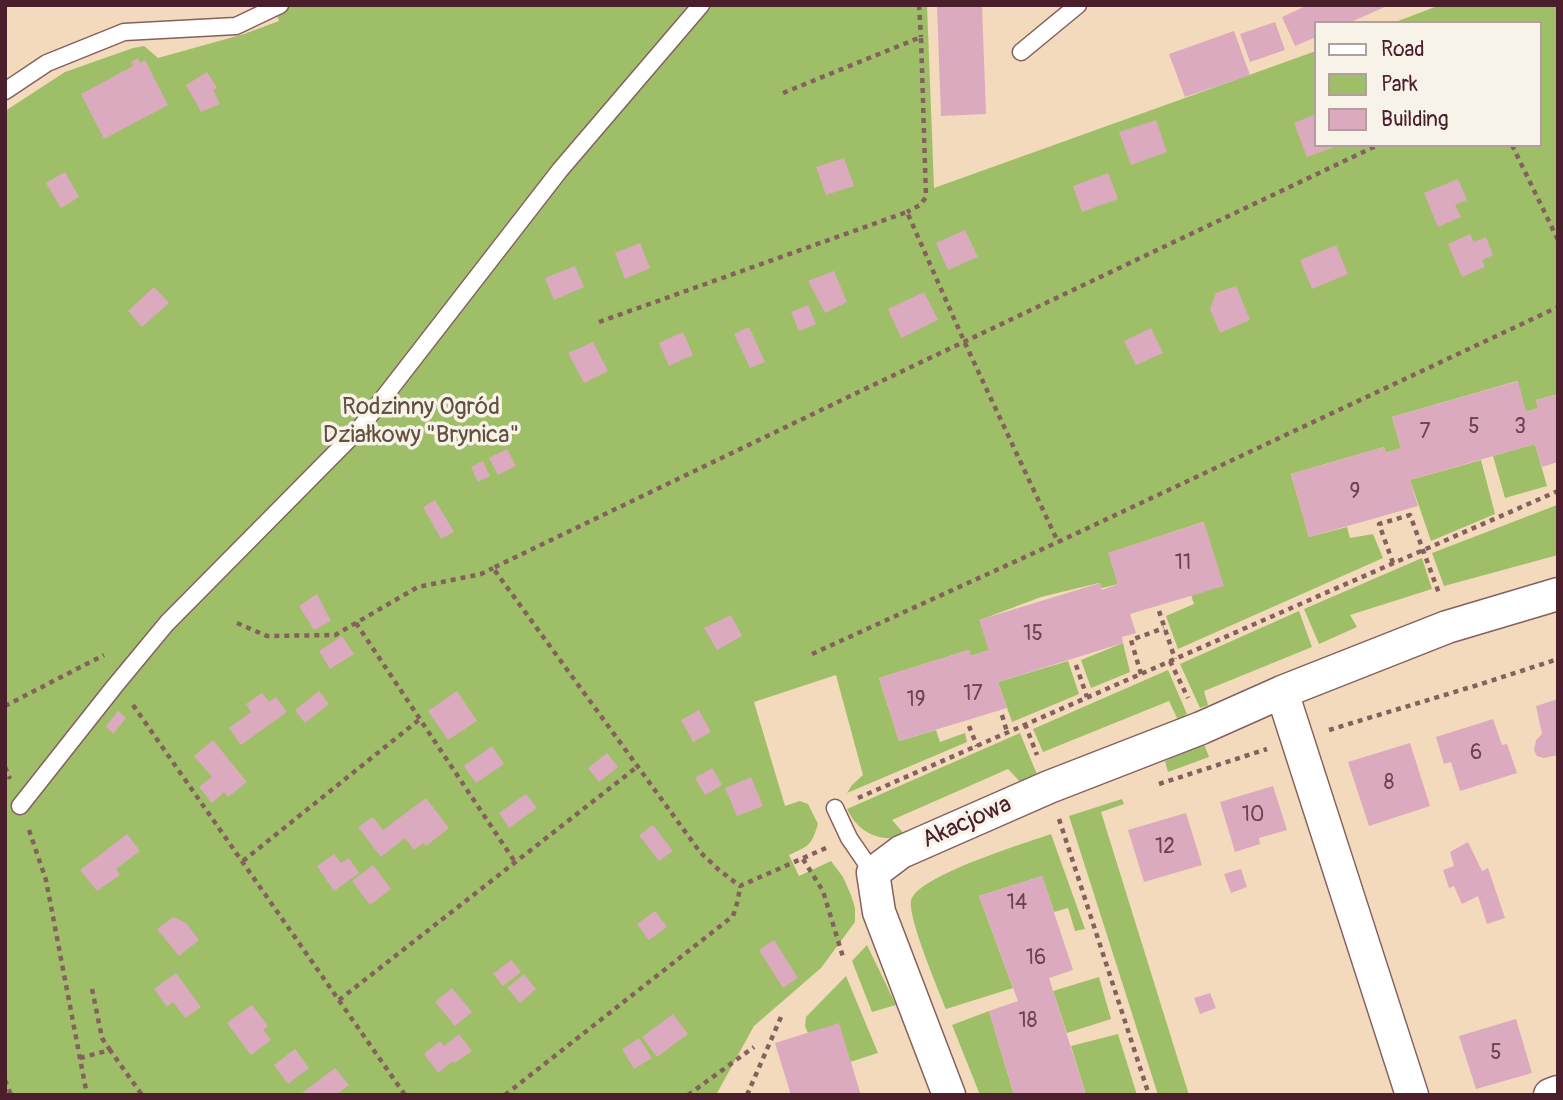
<!DOCTYPE html>
<html>
<head>
<meta charset="utf-8">
<style>
  body { margin:0 }
  #map { position:relative; width:1563px; height:1100px; overflow:hidden; background:#f3dabc; font-family:Pangolin,sans-serif }
  canvas { display:block }
  .frame { position:absolute; inset:0; border:7px solid #4a1f2b; pointer-events:none }
  .legend { position:absolute; left:1314px; top:21px; width:228px; height:126px; box-sizing:border-box; background:#f7f3e8; border:2px solid #b29e9c; margin:0; padding:9px 12px; list-style:none; font-size:21px; color:#4a1f2b }
  .legend li { display:flex; align-items:center; gap:14px; height:35px }
  .legend b { width:35px; border:2px solid #b29e9c }
</style>
</head>
<body>
<div id="map">
<canvas width="1563" height="1100"></canvas>
<div class="frame"></div>
<ul class="legend">
<li><b style="height:9px;background:#fff"></b>Road</li>
<li><b style="height:19px;background:#9ebf68"></b>Park</li>
<li><b style="height:19px;background:#dbaabe"></b>Building</li>
</ul>
</div>
<script>
const ctx = document.querySelector('canvas').getContext('2d');
ctx.lineJoin = 'round';
function fillPath(path, color) { ctx.fillStyle = color; ctx.fill(path, 'evenodd'); }
function stroke(path, color, width, dash) { ctx.strokeStyle = color; ctx.lineWidth = width; ctx.lineCap = dash ? 'butt' : 'round'; ctx.setLineDash(dash || []); ctx.stroke(path); }
function drawText(font, color, halo, rows, align = 'center') {
  ctx.font = font + ' Pangolin,sans-serif'; ctx.lineWidth = 7; ctx.setLineDash([]); ctx.textBaseline = 'middle'; ctx.strokeStyle = halo; ctx.fillStyle = color; for (const [text, x, y, turn = 0] of rows) {
    ctx.save(); ctx.translate(x, y); ctx.rotate((+turn || 0) * Math.PI / 180); ctx.textAlign = isNaN(turn) ? turn : align; if (halo) ctx.strokeText(text, 0, 0); ctx.fillText(text, 0, 0); ctx.restore();
  }
}
const green = new Path2D(`
  M273 5H927L934 188 1316 51V145H1540V23H1393L1440 5H1558V394L1536 400 1538 408 1526 412 1517 381 1392 417 1401 448 1386 453 1384 447 1291 474 1309 537 1347 527 1350 538 1373 534 1383 558 1178 649 1166 616 1194 604 1191 595 1203 522 1109 553 1118 584 1102 588 1099 583 1041 597 980 620 989 650 971 656 969 650 879 678 899 741 936 730 940 742 965 733 967 742 847 793 852 785 863 775 836 675 754 702 785 806 800 801 808 804 818 824C811 847 808 846 789 855L799 876 831 861 843 877 851 895 855 908V922L821 968 754 1026 716 1095H5V111L65 72 133 48 144 46 158 58 244 34 279 21Z
  M1535 444 1547 486 1505 498 1493 456Z
  M1481 460 1495 514 1431 541 1410 480Z
  M1557 505 1558 555 1444 586 1432 553Z
  M1422 558 1432 589 1350 615 1357 627 1319 644 1304 609Z
  M1299 611 1312 647 1204 691 1208 705 1200 708 1180 664Z
  M1123 643 1130 672 1091 688 1081 660Z
  M1068 661 1079 694 1012 722 998 682Z
  M1168 670 1187 714 1178 720 1169 701 1043 752 1033 729Z
  M1020 733 1038 777 1023 785 1008 769 892 820 907 837C880 842 859 834 847 809Z
  M1204 744 1209 757 1168 772 1165 761Z
  M1122 799 1124 804 1101 812 1189 1095H1158L1069 816Z
  M1051 834 1085 929 1075 931 1068 908 1054 912 1042 876 979 896 1013 988 946 1009C938 989 908 918 911 901 916 876 1026 843 1051 834Z
  M867 945 896 1005 872 1012 852 961Z
  M846 976 878 1053 850 1062 808 1033 805 1026 806 1017Z
  M1099 977 1111 1019 1067 1033 1053 991Z
  M989 1011 1014 1095H980L952 1025Z
  M1118 1034 1137 1095H1086L1071 1046Z`);
const building = new Path2D(`
  M937 5H982L986 114 941 116Z
  M1308 5H1389L1349 23H1316V37L1295 46 1282 17Z
  M1275 22 1285 50 1250 62 1240 34Z
  M1234 31 1250 75 1185 97 1169 54Z
  M138 58 140 63 145 60 168 105 104 139 81 94 133 66 131 62Z
  M207 72 217 88 213 90 220 104 201 112 186 85Z
  M1316 114V145L1337 146 1307 157 1294 123Z
  M1156 120 1167 152 1131 165 1119 132Z
  M844 158 854 186 826 195 816 167Z
  M65 172 79 197 61 208 46 183Z
  M1108 173 1118 199 1082 212 1073 186Z
  M1458 179 1467 200 1455 205 1461 217 1438 227 1424 193Z
  M965 230 978 257 948 270 936 243Z
  M1470 234 1474 242 1486 237 1493 255 1482 260 1485 267 1462 277 1448 244Z
  M640 243 650 268 625 279 615 253Z
  M1336 245 1348 274 1312 289 1300 260Z
  M575 266 584 287 554 300 545 278Z
  M834 271 847 302 825 313 808 281Z
  M1236 286 1250 320 1220 333 1210 309 1216 293Z
  M154 287 169 303 142 327 128 311Z
  M924 292 938 320 901 338 888 309Z
  M808 305 816 324 799 331 791 312Z
  M749 327 765 362 750 368 734 334Z
  M1151 328 1163 353 1136 365 1124 341Z
  M683 332 693 355 669 366 659 343Z
  M593 342 608 371 584 383 568 353Z
  M1518 381 1526 412 1538 408 1536 400 1558 394V462L1542 467 1535 444 1410 480 1418 506 1309 537 1291 474 1384 447 1386 453 1401 448 1392 417Z
  M507 449 516 466 498 475 489 458Z
  M483 461 490 476 478 482 471 467Z
  M435 500 454 532 441 539 423 507Z
  M1204 522 1224 586 1130 614 1136 633 1122 637 1123 643 998 682 1007 708 899 741 879 678 969 650 971 656 989 650 979 620 1100 583 1102 590 1118 584 1108 553Z
  M317 594 331 621 314 630 299 606Z
  M731 615 742 636 717 650 704 628Z
  M342 636 354 654 330 669 319 651Z
  M319 691 329 704 305 723 295 710Z
  M457 691 477 721 448 740 428 711Z
  M262 693 269 702 276 697 287 712 241 745 229 728 251 712 246 704Z
  M1558 699V755L1543 758 1537 756 1534 750 1536 740 1542 734 1536 706Z
  M699 710 711 732 693 742 681 720Z
  M118 711 126 718 113 734 106 726Z
  M1493 719 1502 745 1507 744 1517 773 1460 791 1451 762 1444 764 1436 737Z
  M213 740 247 782 228 797 224 792 212 803 199 787 212 777 194 756Z
  M1410 743 1430 806 1369 826 1348 762Z
  M492 746 504 764 476 783 464 766Z
  M607 753 618 767 599 782 588 768Z
  M712 768 722 785 705 795 695 778Z
  M751 777 763 806 737 816 725 788Z
  M1273 786 1287 830 1259 838 1260 844 1235 852 1220 802Z
  M526 794 537 808 509 828 499 813Z
  M426 798 449 828 426 846 424 843 414 850 405 838 381 857 358 827 373 817 383 830Z
  M1186 813 1202 865 1144 882 1128 830Z
  M653 825 673 851 659 861 639 835Z
  M127 834 140 851 116 869 120 875 97 891 80 870Z
  M1468 842 1482 871 1488 868 1505 918 1487 924 1478 896 1462 904 1454 886 1449 888 1443 870 1454 866 1450 852Z
  M334 854 341 863 349 858 359 873 334 891 317 866Z
  M373 865 391 889 370 905 352 881Z
  M1241 869 1247 887 1231 893 1224 874Z
  M1042 876 1073 970 1049 978 1086 1095H1014L989 1011 1018 1001 979 896Z
  M655 911 667 927 649 940 637 924Z
  M173 917 186 923 199 940 179 956 157 929Z
  M774 940 798 978 783 988 759 950Z
  M511 960 521 972 503 986 493 974Z
  M176 973 201 1007 185 1018 173 1002 167 1007 154 989Z
  M524 974 536 989 520 1003 507 988Z
  M452 988 472 1012 455 1026 435 1002Z
  M1210 993 1216 1008 1200 1014 1194 998Z
  M252 1005 268 1026 263 1030 271 1040 251 1055 227 1023Z
  M673 1014 688 1034 657 1057 642 1037Z
  M1516 1019 1532 1073 1476 1089 1459 1036Z
  M839 1023 861 1095H791L775 1043Z
  M459 1034 472 1051 455 1063 453 1061 438 1073 424 1054 440 1041 444 1046Z
  M639 1038 652 1058 634 1069 622 1049Z
  M295 1049 309 1068 288 1084 274 1065Z
  M335 1068 349 1085 336 1095H304L302 1093Z`);
const path = new Path2D(`
  M919 5 921 37
  M783 93 921 37 926 197 920 205 907 212
  M1512 145 1558 240
  M599 322 907 212 964 341 1058 542 1558 307
  M1393 563 1379 524 1410 515 1440 596
  M1159 611 1175 659
  M237 623 267 636 335 635 418 587 481 574 493 568
  M356 623 515 862
  M812 654 1058 542
  M1170 661 1188 698
  M1076 665 1087 697
  M1141 674 1131 640 1164 628
  M133 705 405 1095
  M5 706 104 655
  M1002 715 1007 732
  M1025 724 1037 755
  M969 726 977 746
  M1329 730 1481 684 1558 659
  M5 767 10 779
  M1159 784 1267 749
  M858 798 1558 491
  M1059 819 1149 1095
  M29 830 46 880 87 1095
  M826 848 740 886 719 870 700 852 493 568 869 387 1378 145
  M803 859 823 891 843 957
  M243 861 420 719
  M92 989 102 1038 110 1050
  M339 1000 637 767
  M80 1058 110 1050 142 1095
  M5 1080 11 1095
  M505 1095 733 916 738 900 740 886
  M688 1095 754 1047
  M747 1095 781 1017`);
const lane = new Path2D(`
  M1021 52 1078 5
  M5 91 47 63 124 32 236 26 280 5
  M20 806 114 687 167 623 360 428 560 170 701 5
  M835 808 849 838 873 873`);
const street = new Path2D(`
  M1282 692 1412 1095
  M949 1095 879 912 873 873 901 852 1049 787 1201 728 1282 692 1447 627 1558 594
  M1550 1095 1558 1092`);
const numberNames = [
  ["5",1474,428],
  ["3",1520,428],
  ["7",1425,433],
  ["9",1355,493],
  ["11",1183,564],
  ["15",1033,635],
  ["17",973,695],
  ["19",916,701],
  ["6",1476,754],
  ["8",1389,784],
  ["10",1253,816],
  ["12",1165,848],
  ["14",1017,904],
  ["16",1036,959],
  ["18",1028,1022],
  ["5",1496,1054]
];
const parkNames = [
  ["Rodzinny Ogród",421,408],
  ["Działkowy \"Brynica\"",421,436]
];
const streetNames = [
  ["Akacjowa",967,823,-24]
];
fillPath(green, '#9ebf68');
fillPath(building, '#dbaabe');
stroke(lane, '#85605e', 19);
stroke(street, '#85605e', 35);
stroke(path, '#85605e', 4.5, [5, 5]);
stroke(lane, '#fff', 16);
stroke(street, '#fff', 32);
drawText('21px', '#6e4250', null, numberNames);
drawText('24px', '#634f3d', '#f7f3e8', parkNames);
drawText('24px', '#4a1f2b', '#f7f3e8', streetNames);
</script>
</body>
</html>
